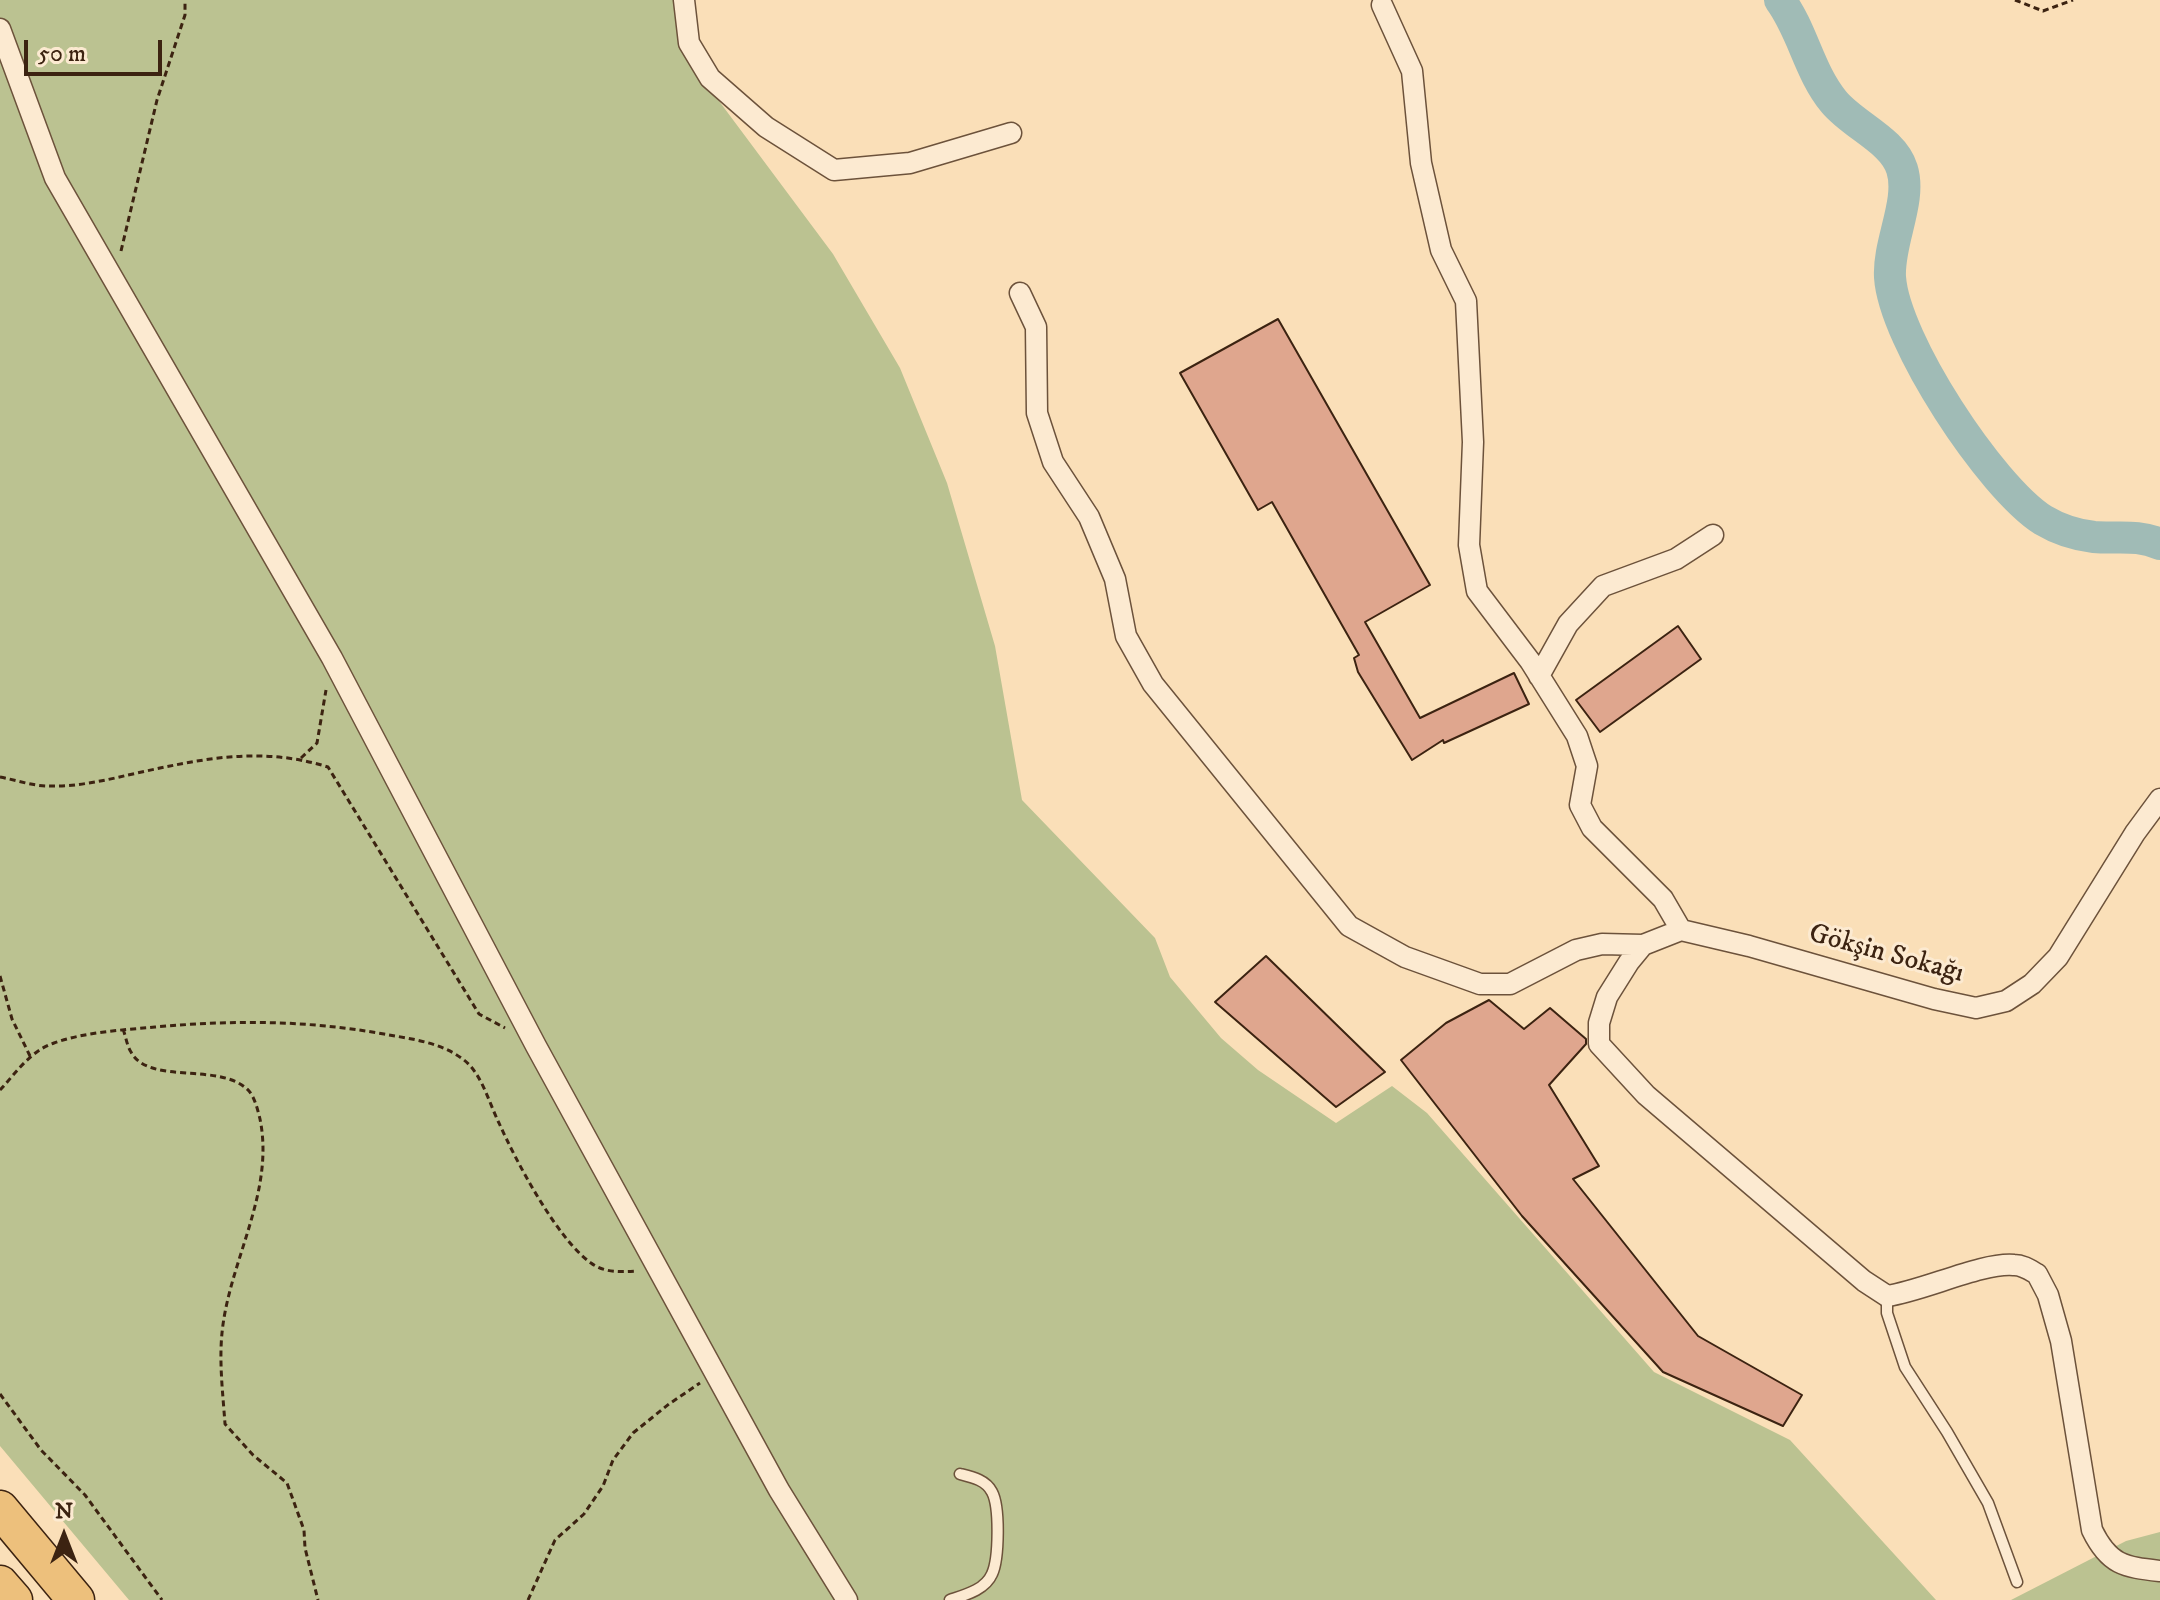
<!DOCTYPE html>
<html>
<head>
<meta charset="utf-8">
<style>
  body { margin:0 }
  #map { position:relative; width:2160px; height:1600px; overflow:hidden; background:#fadfb8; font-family:"IM FELL DW Pica",serif }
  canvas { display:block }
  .north { position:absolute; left:24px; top:1496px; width:80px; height:80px; -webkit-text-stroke:6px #fcead1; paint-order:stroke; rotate:0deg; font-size:22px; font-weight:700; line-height:32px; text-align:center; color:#3c2311 }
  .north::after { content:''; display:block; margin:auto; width:28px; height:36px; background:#3c2311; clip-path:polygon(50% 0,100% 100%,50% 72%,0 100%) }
  .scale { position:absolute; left:24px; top:40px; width:138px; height:36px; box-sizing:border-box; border:4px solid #3c2311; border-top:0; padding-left:10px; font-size:24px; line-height:28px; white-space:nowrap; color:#3c2311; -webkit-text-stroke:6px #fcead1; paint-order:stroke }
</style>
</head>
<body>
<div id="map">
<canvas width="2160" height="1600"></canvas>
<div class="north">N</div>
<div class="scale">50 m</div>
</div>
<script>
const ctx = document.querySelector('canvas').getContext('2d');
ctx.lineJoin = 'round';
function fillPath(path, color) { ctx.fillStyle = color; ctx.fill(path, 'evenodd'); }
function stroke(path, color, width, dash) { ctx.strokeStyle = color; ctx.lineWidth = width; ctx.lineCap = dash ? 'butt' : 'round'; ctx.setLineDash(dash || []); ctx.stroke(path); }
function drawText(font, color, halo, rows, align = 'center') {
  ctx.font = font + ' "IM FELL DW Pica",serif'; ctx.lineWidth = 6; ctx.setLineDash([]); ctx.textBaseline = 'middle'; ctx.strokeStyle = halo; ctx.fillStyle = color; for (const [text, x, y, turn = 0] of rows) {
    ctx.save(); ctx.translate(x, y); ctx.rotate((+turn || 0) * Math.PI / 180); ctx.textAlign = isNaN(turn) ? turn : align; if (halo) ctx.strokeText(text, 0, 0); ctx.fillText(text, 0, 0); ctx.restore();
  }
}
const green = new Path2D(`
  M0 0H674L681 50 833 254 900 368 947 483 995 646 1022 800 1155 938 1170 977 1221 1038 1258 1070 1336 1123 1392 1086 1427 1113 1654 1372 1790 1440 1936 1600H129L0 1446Z
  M2160 1532V1600H2011L2126 1541Z`);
const river = new Path2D(`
  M1780 0C1803 31 1809 72 1834 102 1854 126 1893 140 1902 169 1912 201 1888 242 1890 277 1894 340 1990 486 2043 520 2058 529 2076 535 2094 537 2118 539 2137 534 2160 544`);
const building = new Path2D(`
  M1278 319 1430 585 1365 622 1420 718 1514 673 1529 704 1444 743 1443 740 1412 760 1358 672 1354 658 1359 655 1272 502 1258 510 1180 373Z
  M1678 626 1701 659 1600 732 1576 700Z
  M1266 956 1385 1072 1336 1107 1215 1002Z
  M1489 1000 1524 1029 1550 1008 1586 1039V1044L1549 1085 1599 1166 1573 1179 1698 1336 1802 1395 1783 1426 1663 1372 1522 1216 1401 1060 1446 1023Z`);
const path = new Path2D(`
  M2015 0 2043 11 2073 0
  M121 251 157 100 185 15V0
  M301 758 317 743 326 690
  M0 777C16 780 33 786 48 786 74 787 103 781 128 775 197 760 258 745 328 767L479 1014 505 1028
  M0 976 12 1019 30 1056
  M123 1029C126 1037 127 1046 131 1052 149 1086 221 1061 249 1091 255 1098 258 1111 260 1119 275 1193 229 1261 222 1333 219 1363 223 1395 225 1424L253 1455 287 1483 304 1530 305 1548 318 1600
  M0 1090C16 1073 30 1051 54 1043 85 1032 122 1030 155 1027 235 1020 304 1020 384 1034 411 1039 441 1042 464 1060 482 1074 489 1103 499 1123 516 1161 557 1239 591 1263 604 1273 621 1272 637 1271
  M0 1394 41 1450 85 1495 162 1600
  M528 1600 555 1540 584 1514 603 1486 613 1460 633 1433 669 1404 700 1383`);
const lane = new Path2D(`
  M1887 1296V1313L1905 1367 1947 1432 1988 1503 2017 1582
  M950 1600C965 1595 985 1590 992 1574 999 1559 1000 1507 992 1492 986 1480 972 1477 960 1474`);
const street = new Path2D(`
  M684 0 689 43 710 78 766 127 834 170 910 163 1011 133
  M1382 5 1412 71 1421 163 1441 250 1466 301 1473 442 1469 545 1477 591 1530 661 1577 736 1587 766 1580 805 1592 828 1663 899 1681 930
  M0 29 55 178 332 658 536 1046 779 1490 847 1600
  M1020 293 1036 327 1037 413 1053 462 1089 517 1115 579 1126 636 1153 684 1349 926 1405 957 1480 984H1510L1576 950 1602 944 1643 945
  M1539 676 1568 624 1603 586 1676 559 1713 535
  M2160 799 2135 833 2058 957 2032 984 2006 1001 1976 1008 1934 999 1749 946 1681 930 1643 945 1629 962 1607 997 1599 1023V1044L1646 1095 1864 1281 1887 1296C1923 1291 1983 1262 2014 1265 2023 1265 2030 1270 2037 1274L2048 1295 2061 1341 2092 1530C2109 1565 2124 1567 2160 1571`);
const highway = new Path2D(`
  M0 1509 76 1600
  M0 1584 14 1600`);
const streetNames = [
  ["Gökşin Sokağı",1886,955,15]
];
fillPath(green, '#bbc291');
stroke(river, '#a0bbb6', 32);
fillPath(building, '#dfa68e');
stroke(building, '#3c2311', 2);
stroke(lane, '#6c523b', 13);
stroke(street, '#6c523b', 23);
stroke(highway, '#3c2311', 39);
stroke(path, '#3c2311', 3, [6, 4]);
stroke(lane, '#fcead1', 10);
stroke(street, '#fcead1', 20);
stroke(highway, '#edc07c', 36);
drawText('28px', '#3c2311', '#fcead1', streetNames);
</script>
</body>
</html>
